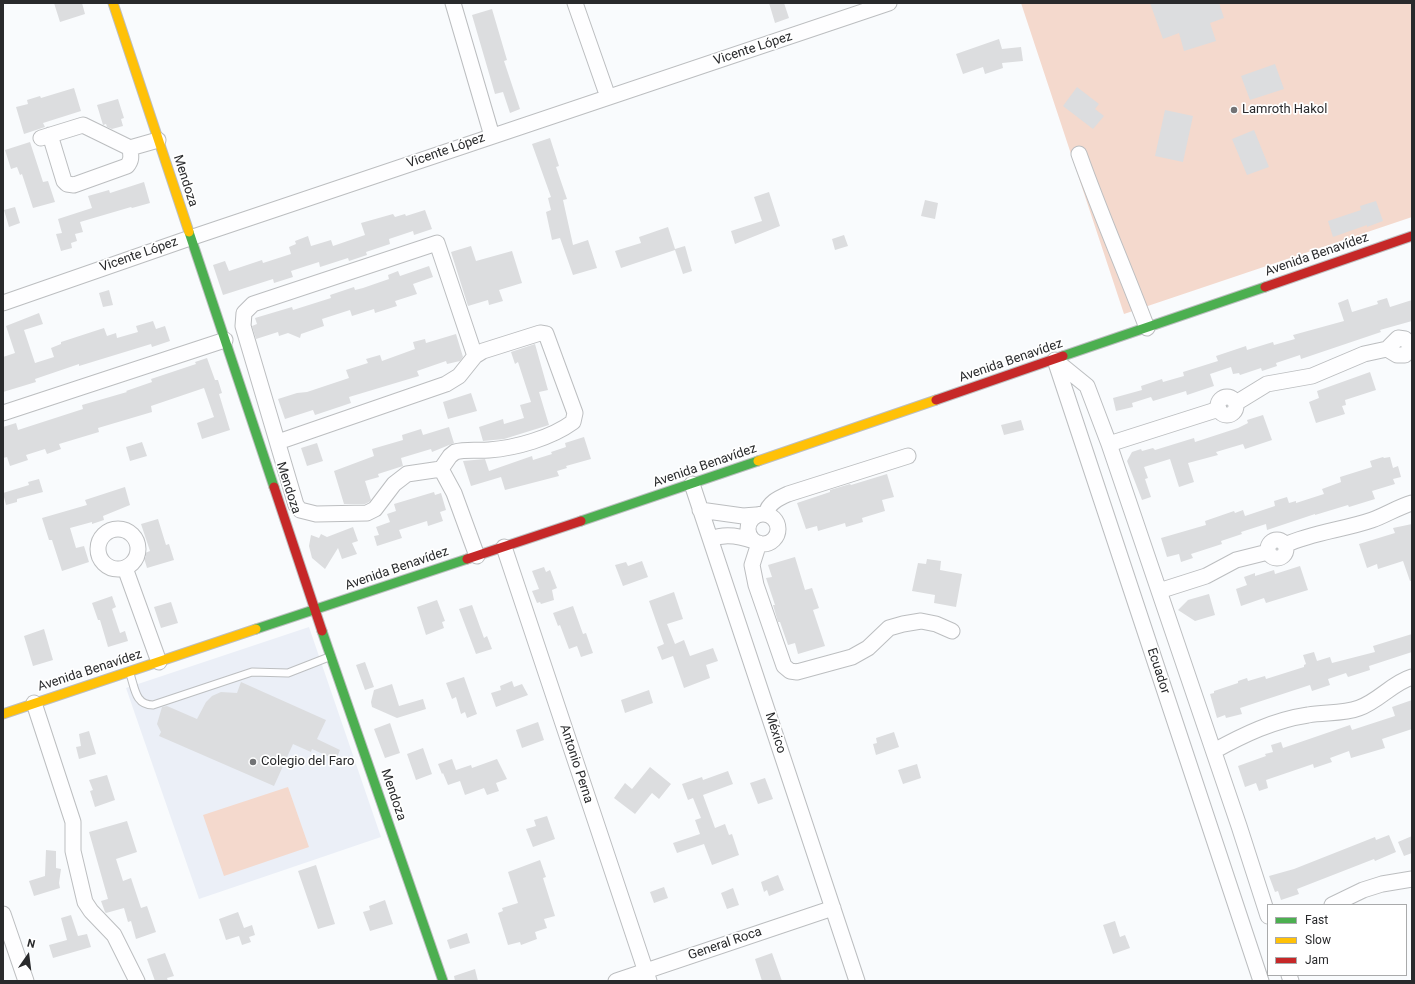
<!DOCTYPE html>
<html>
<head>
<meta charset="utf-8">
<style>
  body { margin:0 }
  #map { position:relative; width:1415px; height:984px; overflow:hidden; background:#f9fbfd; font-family:Roboto,sans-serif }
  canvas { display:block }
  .frame { position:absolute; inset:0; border:4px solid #292a2c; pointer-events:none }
  .legend { position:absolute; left:1267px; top:904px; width:140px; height:72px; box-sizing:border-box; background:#fff; border:1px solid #a9aaab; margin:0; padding:5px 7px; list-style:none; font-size:12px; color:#292a2c }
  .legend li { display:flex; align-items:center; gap:8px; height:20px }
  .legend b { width:20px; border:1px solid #a9aaab }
  .north { position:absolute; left:8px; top:936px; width:40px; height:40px; -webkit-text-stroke:3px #fff; paint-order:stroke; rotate:14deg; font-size:11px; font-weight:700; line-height:16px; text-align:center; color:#292a2c }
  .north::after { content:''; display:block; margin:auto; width:14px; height:18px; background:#292a2c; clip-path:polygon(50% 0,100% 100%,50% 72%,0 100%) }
</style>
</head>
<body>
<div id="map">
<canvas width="1415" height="984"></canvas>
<div class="frame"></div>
<ul class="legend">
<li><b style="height:5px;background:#4caf50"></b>Fast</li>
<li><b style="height:5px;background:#ffc107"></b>Slow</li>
<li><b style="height:5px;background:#c62828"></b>Jam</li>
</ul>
<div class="north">N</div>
</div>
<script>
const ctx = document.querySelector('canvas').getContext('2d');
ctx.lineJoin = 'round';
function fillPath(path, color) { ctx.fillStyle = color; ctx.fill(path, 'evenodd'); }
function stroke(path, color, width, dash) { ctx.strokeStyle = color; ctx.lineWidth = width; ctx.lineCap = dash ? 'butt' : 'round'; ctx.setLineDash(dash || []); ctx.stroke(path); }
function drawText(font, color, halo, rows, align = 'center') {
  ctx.font = font + ' Roboto,sans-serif'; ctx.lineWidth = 3.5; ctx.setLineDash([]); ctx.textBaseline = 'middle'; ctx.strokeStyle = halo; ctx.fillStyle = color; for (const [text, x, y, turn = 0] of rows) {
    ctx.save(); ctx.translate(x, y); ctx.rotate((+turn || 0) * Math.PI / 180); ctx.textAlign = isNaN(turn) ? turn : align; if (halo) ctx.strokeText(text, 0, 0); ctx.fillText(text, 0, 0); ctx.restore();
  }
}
const built = new Path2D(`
  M309 627 381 837 199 899 126 688Z`);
const green = new Path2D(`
  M1021 3H1412V217L1124 314Z
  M288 787 309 847 224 876 203 815Z`);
const building = new Path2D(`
  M54 3H82L85 14 60 22Z
  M769 3H784L789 18 775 23Z
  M1150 3H1219L1224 18 1210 23 1216 41 1184 51 1179 33 1163 39Z
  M492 9 507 60 504 61 520 109 510 113 503 92 495 94 472 15Z
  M999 39 1002 49 1021 47 1023 61 1002 63 1003 68 985 74 983 67 963 74 956 54Z
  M1275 64 1284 89 1250 100 1241 76Z
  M1077 87 1099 104 1095 109 1104 116 1093 129 1063 106Z
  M74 88 81 111 43 123 45 127 24 134 16 107 28 104 27 100 40 96 41 98Z
  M118 99 124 118 121 119 123 126 112 129 107 127 106 124 103 125 97 105Z
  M1165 110 1193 116 1183 162 1155 156Z
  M1254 130 1269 167 1247 175 1232 139Z
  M550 138 559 166 556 167 567 199 563 200 573 245 588 240 597 268 573 275 560 238 552 240 546 212 551 210 548 198 551 197 532 144Z
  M30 142 43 182 48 181 55 202 33 208 22 174 20 175 17 167 11 169 5 150Z
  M144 182 150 203 132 208 131 207 80 222 83 232 75 234 77 241 71 243 72 248 61 251 56 234 62 233 58 219 92 208 88 196 109 190 110 193Z
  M769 192 780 226 735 244 731 231 762 221 754 197Z
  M925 200 938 203 935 219 921 216Z
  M1376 201 1383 221 1367 227V225L1333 237 1328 221 1361 210 1360 206Z
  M15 207 20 223 9 227 4 210Z
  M425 210 432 229 414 235 413 231 389 239 390 244 366 252 367 255 349 261 348 258 320 267 319 262 291 271 293 277 274 283 273 279 223 295 213 265 225 261 229 271 262 260 263 263 291 254 289 247 296 244 295 241 308 236 311 246 331 240 333 246 365 235 361 223 393 214 395 217 405 214 406 216Z
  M668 227 675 249 685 246 692 271 683 274 675 250 621 268 615 251 641 243 639 237Z
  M844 235 848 246 835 250 832 239Z
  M471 246 476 261 512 251 522 283 499 290 503 301 489 305 488 300 468 306 451 252Z
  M429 266 433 277 413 284 417 294 395 301 397 306 375 313 374 309 352 316 350 310 322 319 324 326 301 334 300 338 288 333 279 336 278 332 256 339 252 326 257 324 255 318 292 307 293 310 331 298 330 295 354 287 355 290 363 288 389 279 388 275 398 271 400 276Z
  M109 290 113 305 103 307 99 293Z
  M1387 298 1390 307 1412 300V321L1380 330 1381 332 1301 359 1300 355 1276 363 1277 366 1262 371 1261 368 1240 375 1239 373 1233 374 1231 367 1210 374 1214 386 1187 395 1186 391 1153 401 1151 397 1132 403 1133 407 1116 411 1113 398 1142 390 1141 386 1162 379 1163 382 1184 376 1183 372 1218 361 1216 356 1246 346 1247 350 1273 342 1274 345 1295 339 1293 335 1344 321 1338 303 1348 299 1352 312 1378 304 1377 301Z
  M39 313 43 324 24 330 35 363 54 357 51 348 61 344V342L104 328 107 336 116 333 117 338 138 332 136 326 153 321 156 329 165 326 170 341 152 347 151 344 79 366V364L35 379 36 382 3 392V357L15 353 6 326Z
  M456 334 463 357 460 361 447 364 446 361 417 371 419 376 349 397 351 403 315 415 313 410 285 419 278 399 297 393 307 392 349 378 346 370 368 363 366 359 380 355 382 361 415 349 413 342 425 339 426 343Z
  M535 344 548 390 539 392 549 425 504 439 483 441 479 427 503 419 504 424 524 418 520 405 531 402 518 362 515 364 511 352Z
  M207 358 215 380H218L222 393 219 394 230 430 202 439 197 423 214 417 204 388 151 406 152 412 98 428 99 432 59 444 61 449 47 454 45 449 26 455 28 460 10 466 7 457 3 458V427L16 423 18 430 83 409 82 405 127 392 126 391 152 382 151 379 196 364 195 362Z
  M1370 372 1376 390 1345 400 1346 405 1342 406 1345 414 1316 423 1309 402 1319 398 1317 391Z
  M471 393 477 411 448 419 443 402Z
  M1263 415 1272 440 1245 449 1243 444 1216 452 1218 455 1188 463 1194 482 1179 487 1170 459 1144 467 1148 478 1145 479 1151 497 1142 500 1127 461 1132 452 1141 449 1142 451 1153 448 1155 450 1194 438 1195 442 1238 428 1248 423 1247 420Z
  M1021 420 1024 430 1004 435 1001 425Z
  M449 427 454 443 432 452 431 449 401 458 403 466 378 474 379 477 365 481 371 500 369 502 365 504H344L334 471 374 456 372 449 403 440 402 435 421 429 423 435Z
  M584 437 591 459 566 466 567 468 557 471 559 476 505 490 501 477 471 486 463 461 485 459 489 471 532 456 533 460 552 454 551 452 566 447 565 443Z
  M142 442 147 456 130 461 126 447Z
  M317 443 323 461 307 466 301 448Z
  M1383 457 1384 458 1390 457 1393 468 1398 466 1401 477 1393 479 1395 484 1372 491 1375 499 1349 507 1348 505 1315 515V514L1267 530 1266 524 1241 532 1242 534 1221 541 1222 544 1191 554 1193 558 1181 562 1179 554 1167 557 1161 538 1206 525 1205 521 1234 511 1235 513 1243 510 1245 516 1275 506 1274 501 1287 497 1289 503 1296 501V503L1324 494 1322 489 1341 482 1340 477 1372 467 1370 461Z
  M887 474 894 497 882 500 885 511 862 518 863 522 846 527 845 523 818 531 817 526 806 529 797 503 830 492V490L850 484 851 485Z
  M39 479 43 492 17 499V502L6 505 3 493 29 485 28 482Z
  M125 487 130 505 103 516 104 520 92 524V522L70 528 76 548 84 546 89 562 62 571 52 540H49L42 518 87 505 85 500Z
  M434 492 435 495 441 493 446 510 440 512 443 521 428 526 427 521 399 530 402 538 377 546 374 536 379 535 376 527 390 522 387 514 396 511 394 504Z
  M158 519 166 545 169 544 174 560 147 568 144 558 146 557 145 553 150 551 141 524Z
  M1412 524V581H1410L1403 561 1378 569 1377 564 1367 568 1359 544 1395 533 1393 528Z
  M353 527 358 541 352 543 357 554 342 559 338 548 325 569 312 558 309 546 311 535 319 538 321 534 327 537Z
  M795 557 805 590 812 588 819 608 813 610 825 646 798 654 795 643 788 645 780 622H778L773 605H775L766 578 772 577 768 565Z
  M927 559 941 561 940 570 962 574 956 607 934 603 935 595 912 591 918 563 926 564Z
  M642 561 648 577 623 586 615 565 626 562 628 566Z
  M1300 566 1308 590 1266 603 1264 598 1241 606 1236 589 1247 585 1244 577 1255 573V576L1274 570 1275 574Z
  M544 567 546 572 550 570 557 588 552 590 554 600 541 604 540 602 537 603 532 591 539 589 532 571Z
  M674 592 683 619 667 624 675 644 684 640 690 656 713 648 718 661 706 665 710 678 684 688 673 656 662 660 657 647 664 644 649 601Z
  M1209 594 1215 615 1195 621 1178 610 1188 600Z
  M112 596 116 607 112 609 120 633 125 631 128 641 108 647 100 620H98L92 603Z
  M437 600 445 621 442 622 444 628 426 635 417 607Z
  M171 602 178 623 161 628 154 607Z
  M472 605 484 638 487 636 492 649 476 654 459 609Z
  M573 606 583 634 586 633 593 653 581 657 577 646 569 649 560 625 558 626 553 613Z
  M44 629 53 660 33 666 24 636Z
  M1412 634V652L1369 666 1370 670 1348 677 1346 673 1328 679 1330 685 1312 691 1310 685 1240 708 1242 714 1226 718 1225 715 1217 718 1210 694 1214 693V691L1238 683V681L1247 678 1248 681 1265 676 1266 679 1304 667V665L1306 664 1303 655 1314 652 1317 661 1330 657 1332 663 1375 652 1373 646Z
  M365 662 374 687 365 690 356 665Z
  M464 677 477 714 467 718 465 712 461 714 456 697 452 699 446 683Z
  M512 681 514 687 522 684 528 695 496 707 491 693 501 690 500 686Z
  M241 682 326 720 317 739 340 750 336 760 312 749 311 752 293 744 274 786 159 736 161 732 157 724 162 707 167 706 197 719 206 702 212 696 221 692 237 693Z
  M392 684 399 706 423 699 426 709 397 718 372 707 371 702 374 690Z
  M649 690 653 703 625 713 621 700Z
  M1412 700V729L1382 739 1385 748 1351 758 1349 751 1330 758 1332 762 1314 768 1313 764 1266 780 1268 788 1259 791 1256 783 1245 787 1238 766 1266 756 1265 754 1273 752 1271 745 1281 742 1283 748 1350 725 1352 730 1395 716 1392 707Z
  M538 722 544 740 522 748 516 730Z
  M390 723 400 753 385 758 374 729Z
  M89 731 96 754 79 759 76 747 81 746 79 734Z
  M894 732 899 747 876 755 873 744 877 743 876 738Z
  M423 748 432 774 416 780 407 754Z
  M452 759 456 770 471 765 472 768 497 759 507 779 496 783 499 791 487 795 484 788 465 795 460 781 448 785 443 773 442 774 438 764Z
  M917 764 921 778 903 784 898 770Z
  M650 767 671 784 659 799 652 793 635 814 614 798 625 783 632 789Z
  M728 771 733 784 703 795 715 828 725 824 729 835 732 834 739 855 712 865 704 844 677 853 673 843 700 834 695 820 701 818 693 798 688 800 682 784 702 777 703 780Z
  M107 775 115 800 95 807 90 791 93 790 89 780Z
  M765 778 773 799 758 804 750 783Z
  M547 816 555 839 533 847 526 829 536 826 534 820Z
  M127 821 137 852 116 859 123 881 131 878 141 908 147 906 156 932 136 939 131 921 128 922 124 908 106 913 105 912 101 901 108 899 89 832Z
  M1389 835 1396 852 1375 861 1374 859 1297 889 1299 894 1281 900 1278 891 1275 892 1269 876 1294 869 1375 837 1376 840Z
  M1412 836V853L1404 856 1398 842Z
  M46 850 56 851V868L61 869 59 883 60 888 34 896 29 881 45 876Z
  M540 860 546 877 543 878 555 916 544 919 547 928 535 932 537 939 521 945 520 942 508 945 498 913 503 911 502 908 518 903 508 872Z
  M316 865 335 924 318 929 298 871Z
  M778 875 784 890 769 896 767 890 764 892 761 882Z
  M664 887 668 898 654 903 650 892Z
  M733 888 739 905 727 909 721 893Z
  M385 900 393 924 370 931 363 912 370 910 369 906Z
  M238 912 244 928 252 925 255 935 249 937 251 942 242 945 239 936 226 940 219 919Z
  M71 915 78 936 87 934 91 947 53 958 49 945 67 940 61 918Z
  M1115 921 1120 937 1125 935 1130 948 1113 954 1103 925Z
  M467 933 470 943 450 949 447 940Z
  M165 953 174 976 167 978 168 981H155L147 959Z
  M772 953 782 981H762L755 959Z
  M475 969 478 981H455L454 976Z`);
const lane = new Path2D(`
  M130 674C135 688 135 705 153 705L252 672 288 673 329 657`);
const street = new Path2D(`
  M453 3 492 136
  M575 3 608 97
  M41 138 83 125 130 148C131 156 132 160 127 166L74 185 67 184 64 181 50 135
  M130 148 158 140
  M1079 154C1100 213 1125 270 1147 328
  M3 303 190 238 889 3
  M1055 360 1261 981
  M1055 360 1087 386 1109 444 1239 826 1268 916
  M1218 406a9 9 0 1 1 18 0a9 9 0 1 1-18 0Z
  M1236 403 1267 384 1312 376 1364 354 1387 349 1397 355H1405C1410 350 1411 344 1405 339L1398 338 1387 349
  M3 413 225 340
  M278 442 446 384 459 376 475 356 483 351 540 333 546 334 575 413 573 422C551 438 516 448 489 450 477 451 466 449 455 452L450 456 441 469
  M1109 444 1219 409
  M441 469 407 474 394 484 375 509 367 513 316 514 300 510 296 505 243 326 244 313 253 304 437 243 475 356
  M441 469 454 493 477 556
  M692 484 857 981
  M700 510 743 516 756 515
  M766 514C768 503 779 498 788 494L908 456
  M748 529a15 15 0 1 1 30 0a15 15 0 1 1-30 0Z
  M98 549a20 20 0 1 1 40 0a20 20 0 1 1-40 0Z
  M711 539C725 533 740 536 754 541
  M1268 549a9 9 0 1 1 18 0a9 9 0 1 1-18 0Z
  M759 543 752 565 756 585 784 666 790 671 797 672 852 657 868 648 889 628 903 624 921 621 936 624 952 631
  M1285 545C1313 532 1343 530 1372 520 1386 515 1398 507 1412 503
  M504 547 649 981
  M125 568 159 662
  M1159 591 1206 576 1236 560 1268 552
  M34 703 73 822V851L85 902 91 911 114 935 137 981
  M1214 751C1243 735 1274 720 1308 715 1325 712 1343 714 1359 708 1379 701 1392 683 1412 677
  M1332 905 1363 890 1382 884 1412 879
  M3 914 26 981
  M1289 975 1291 981
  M616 981 833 908`);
const fast = new Path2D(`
  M189 232 274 487
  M1063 356 1265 287
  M581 521 758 461
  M256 629 467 559
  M322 631 443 981`);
const slow = new Path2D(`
  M113 3 189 232
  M758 461 936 400
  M3 714 256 629`);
const jam = new Path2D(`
  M1265 287 1412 236
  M936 400 1063 356
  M274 487 322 631
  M467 559 581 521`);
const markers = [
  [1234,110,4,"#727375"],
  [253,762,4,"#727375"]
];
const streetNames = [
  ["Vicente López",753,49,-18],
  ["Vicente López",446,151,-19],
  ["Mendoza",185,181,72],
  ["Vicente López",139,255,-19],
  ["Avenida Benavídez",1317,255,-19],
  ["Avenida Benavídez",1011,361,-19],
  ["Avenida Benavídez",705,466,-19],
  ["Mendoza",288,488,72],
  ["Avenida Benavídez",397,569,-19],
  ["Avenida Benavídez",90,671,-18],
  ["Ecuador",1158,671,72],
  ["México",775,733,72],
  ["Antonio Perna",576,764,72],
  ["Mendoza",393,795,71],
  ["General Roca",725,944,-19]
];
const poiNames = [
  ["Lamroth Hakol",1242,110],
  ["Colegio del Faro",261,762]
];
fillPath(built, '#ebeff7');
fillPath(green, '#f4d9cd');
fillPath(building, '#dcdddf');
stroke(lane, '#bcbec0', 9);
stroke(street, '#bcbec0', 17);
stroke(fast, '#bcbec0', 11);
stroke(slow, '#bcbec0', 11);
stroke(jam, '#bcbec0', 11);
stroke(lane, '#fefeff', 7);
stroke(street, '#fefeff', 15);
stroke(fast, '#4caf50', 9);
stroke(slow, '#ffc107', 9);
stroke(jam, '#c62828', 9);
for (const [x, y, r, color] of markers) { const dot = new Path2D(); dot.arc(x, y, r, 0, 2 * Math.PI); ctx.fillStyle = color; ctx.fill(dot); stroke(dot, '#fff', 1.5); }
drawText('13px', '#292a2c', '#fff', streetNames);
drawText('13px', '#292a2c', '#fff', poiNames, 'left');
</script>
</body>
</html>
